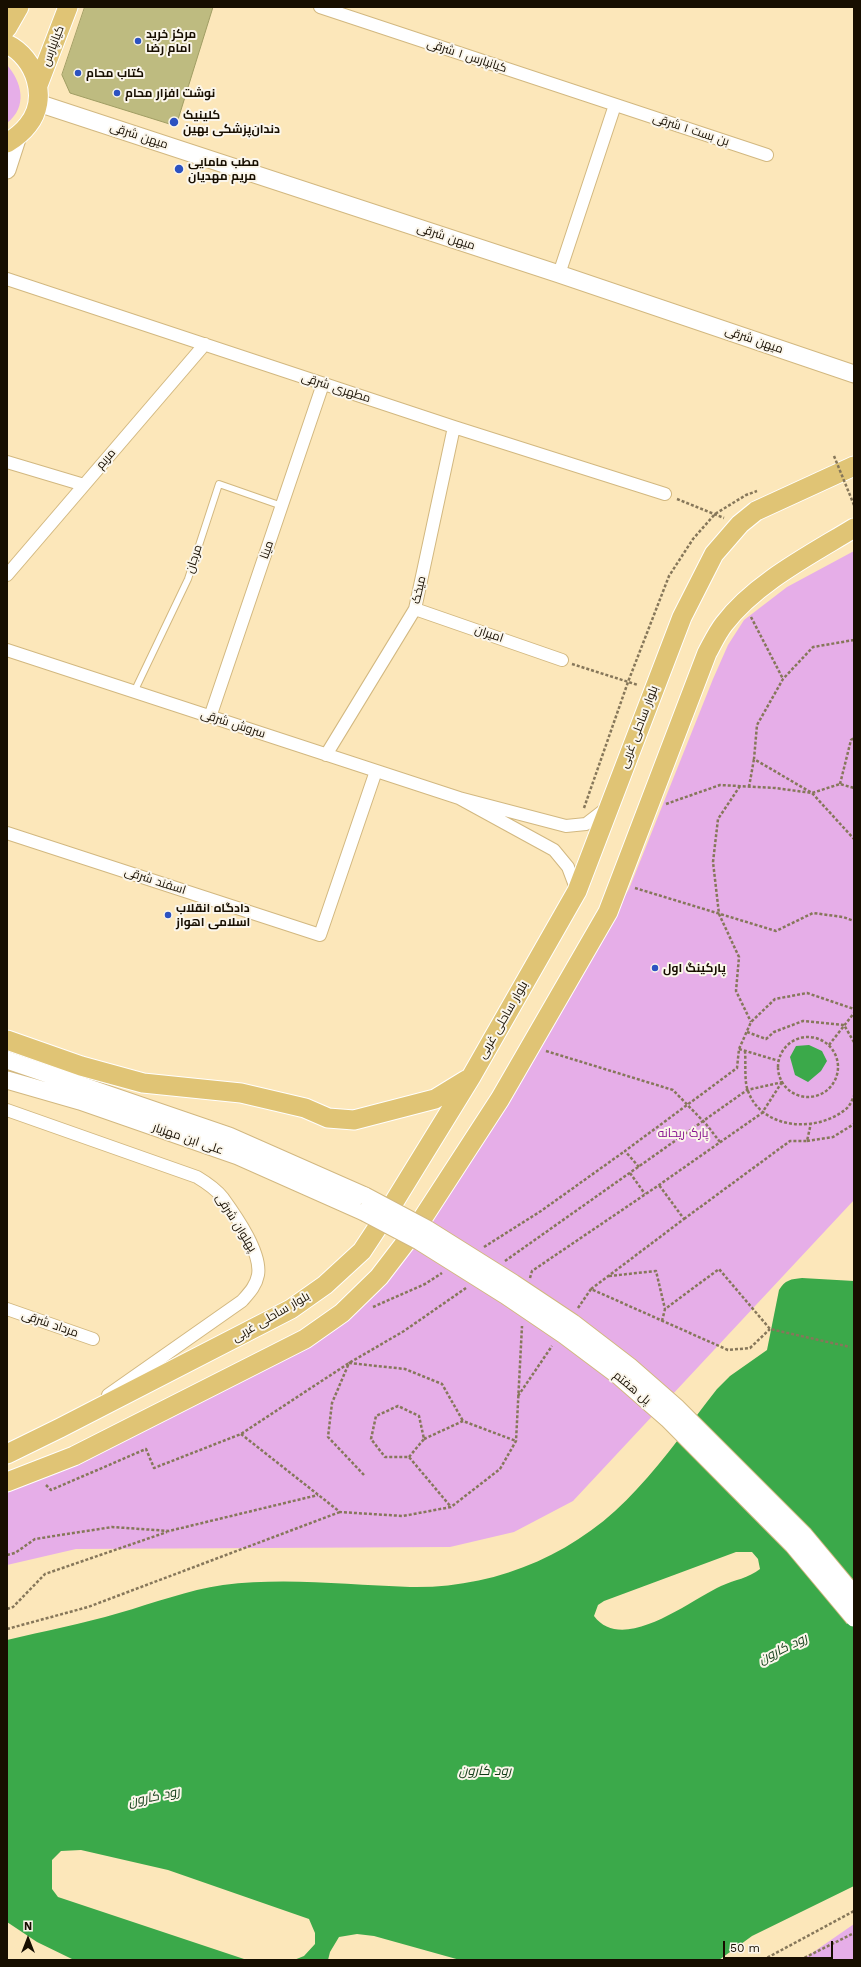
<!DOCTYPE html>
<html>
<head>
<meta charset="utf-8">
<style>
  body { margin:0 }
  #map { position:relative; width:861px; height:1967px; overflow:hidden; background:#fce7ba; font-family:"Work Sans",sans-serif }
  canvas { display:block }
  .frame { position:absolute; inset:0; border:8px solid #170e00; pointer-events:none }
  .north { position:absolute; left:8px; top:1919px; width:40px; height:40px; -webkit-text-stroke:3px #fbf6eb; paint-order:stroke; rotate:0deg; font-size:11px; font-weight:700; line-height:16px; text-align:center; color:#170e00 }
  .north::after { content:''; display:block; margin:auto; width:14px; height:18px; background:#170e00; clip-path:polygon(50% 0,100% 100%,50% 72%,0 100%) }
  .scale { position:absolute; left:723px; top:1941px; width:110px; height:18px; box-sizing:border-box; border:2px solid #170e00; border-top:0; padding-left:5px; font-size:12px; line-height:14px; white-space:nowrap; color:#170e00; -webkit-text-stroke:3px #fbf6eb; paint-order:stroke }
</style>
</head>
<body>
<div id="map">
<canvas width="861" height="1967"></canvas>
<div class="frame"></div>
<div class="north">N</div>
<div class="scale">50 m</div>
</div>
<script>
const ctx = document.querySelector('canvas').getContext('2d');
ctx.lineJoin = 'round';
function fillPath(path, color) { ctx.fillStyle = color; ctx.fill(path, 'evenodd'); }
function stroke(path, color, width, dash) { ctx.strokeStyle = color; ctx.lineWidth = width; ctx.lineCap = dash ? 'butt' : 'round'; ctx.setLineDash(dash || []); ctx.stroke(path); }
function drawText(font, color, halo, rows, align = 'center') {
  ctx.font = font + ' "Work Sans",Cairo,sans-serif'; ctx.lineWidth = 4; ctx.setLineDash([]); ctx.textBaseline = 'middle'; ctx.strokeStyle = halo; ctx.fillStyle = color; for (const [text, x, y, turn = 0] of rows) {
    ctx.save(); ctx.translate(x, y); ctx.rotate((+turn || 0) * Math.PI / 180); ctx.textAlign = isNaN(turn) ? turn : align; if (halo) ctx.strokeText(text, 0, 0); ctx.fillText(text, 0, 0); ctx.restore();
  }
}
const green = new Path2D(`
  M7 65C22 82 28 107 7 123Z
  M854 551V1200L573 1501 514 1532 450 1547 76 1549 7 1565V1493L339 1319 503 1102 629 889 713 679 728 645 744 620 787 587Z
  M854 1924V1960H802Z`);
const water = new Path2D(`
  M809 1045 822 1051 827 1061 821 1071 808 1082 795 1075 790 1057 796 1046Z
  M802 1278 854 1281V1886L752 1936 719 1960H460L374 1936 357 1934 339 1937 330 1952 328 1960H294L304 1956 315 1944V1933L309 1919 168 1870 81 1850 61 1851 52 1860V1889L58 1897 247 1960H74L37 1942 7 1922V1640C44 1631 82 1624 119 1613 154 1603 188 1590 223 1585 286 1577 348 1585 410 1587 496 1589 580 1553 637 1489 666 1458 691 1422 717 1389L730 1376 767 1350 779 1290C785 1280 791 1279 802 1278ZM736 1552H752L758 1559 760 1569C749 1578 734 1580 721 1586 690 1600 623 1655 594 1616L598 1605 604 1601Z`);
const building = new Path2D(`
  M85 7H213L176 126 70 93 62 75Z`);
const path = new Path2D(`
  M677 499 724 518
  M751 617 783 679
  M854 640 813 647 783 679 757 725 754 759 812 793 854 839
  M572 664 638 685
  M840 784 851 740 854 738
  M740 786 718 819 713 862 719 914 739 957 736 991 751 1022
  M749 787 754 759
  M666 804 720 785 775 788 812 793 840 784 854 788
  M584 808 628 682 669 576 693 539 715 514 746 495 757 491
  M635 888 776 931 813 913 843 917 854 921
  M747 1032 766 1039 774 1032 803 1021 844 1025 854 1042
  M778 1067a30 30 0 1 1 60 0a30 30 0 1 1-60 0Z
  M829 1045 854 1013
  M739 1049 779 1061
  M546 1051 673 1090 706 1124 720 1142
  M745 1051C746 1062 744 1082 748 1091 762 1130 817 1133 846 1109 850 1106 852 1100 854 1096
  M807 1141 833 1137 854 1124
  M639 1167 625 1151 737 1068 739 1049 751 1022 775 999 807 993 854 1009
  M630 1173 645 1194
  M684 1219 790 1141H807L811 1123
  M484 1247 541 1211 625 1151
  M505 1261 747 1090 783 1082
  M609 1276 656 1271 665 1309
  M530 1278 532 1271 659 1185 762 1113 782 1082
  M591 1289 684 1219 659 1185
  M373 1307 425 1284 442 1273
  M578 1308 591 1289 728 1350 750 1348 770 1329
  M662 1321 665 1309 719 1269 770 1329 850 1347
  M518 1396 552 1346
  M241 1434 340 1512 403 1516 451 1507 500 1469 516 1441 522 1326
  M424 1439 463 1421 516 1441
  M409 1457 424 1439 419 1416 398 1406 376 1416 371 1439 385 1457H409L451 1507
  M364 1475 328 1437 332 1403 349 1363 405 1369 442 1384 463 1421
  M46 1485 51 1490 146 1449 154 1468 241 1434 349 1363 404 1331 466 1288
  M7 1555 15 1553 35 1539 112 1527 169 1531 318 1495
  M7 1609 13 1607 45 1574 167 1532
  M7 1629 88 1607 340 1512
  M763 1960 854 1911
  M800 1960 854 1933`);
const lane = new Path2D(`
  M134 692 188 579 219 484 282 506`);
const street = new Path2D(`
  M320 7 767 155
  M559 274 615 105
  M7 279 454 427 665 494
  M7 462 84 485
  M7 575 205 344
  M415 609 562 660
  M7 650 459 798
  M210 717 323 384
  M326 755 415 609 454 427
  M7 833 320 935 376 771
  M577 891 568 867 554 850 459 798 566 826 586 824 608 807
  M7 1110 197 1177C207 1183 216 1189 223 1198 236 1216 262 1253 258 1275 256 1286 249 1293 242 1301L108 1395
  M7 1309 93 1339`);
const secondary = new Path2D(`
  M38 103 559 274 854 374
  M7 170 18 136
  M7 1060 229 1136 365 1196
  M7 1080 80 1101 238 1156 364 1212`);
const primary = new Path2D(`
  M7 28 19 7
  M7 44C36 58 49 99 28 125 22 133 15 138 7 143
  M38 85 68 7
  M7 1040 81 1066 143 1083 241 1093 305 1108 328 1118 354 1120 435 1099 466 1080
  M7 1454 60 1428 291 1309 325 1285 362 1251 391 1207 471 1077 577 891 682 617 714 554 740 524 756 511 854 466
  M7 1482 74 1456 305 1339 342 1313 379 1277 415 1230 500 1099 608 912 707 653C712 644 717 633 724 624 755 583 810 555 854 528`);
const pathBridge = new Path2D(`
  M834 456 854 505`);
const secondaryBridge = new Path2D(`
  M365 1196 427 1229 513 1283 573 1323 629 1366 677 1408 804 1535 854 1595
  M364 1212 419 1241 505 1295 564 1335 620 1377 668 1419 793 1545 854 1618`);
const markers = [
  [138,41,4,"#2c52c1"],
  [78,73,4,"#2c52c1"],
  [117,93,4,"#2c52c1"],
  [174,122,5,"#2c52c1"],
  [179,169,5,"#2c52c1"],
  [168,915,4,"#2c52c1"],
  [655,968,4,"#2c52c1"]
];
const poiNames = [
  ["مرکز خرید",146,34],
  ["امام رضا",146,48],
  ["کتاب محام",86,73],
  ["نوشت افزار محام",125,93],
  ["کلینیک",183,115],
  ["دندان‌پزشکی بهین",183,129],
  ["مطب مامایی",188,162],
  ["مریم مهدیان",188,176],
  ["دادگاه انقلاب",176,908],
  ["اسلامی اهواز",176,922],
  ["پارکینگ اول",663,968]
];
const streetNames = [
  ["کیانپارس",53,46,-69],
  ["کیانپارس ۱ شرقی",467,56,18],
  ["بن بست ۱ شرقی",691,130,18],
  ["میهن شرقی",139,136,18],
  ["میهن شرقی",446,237,18],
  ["میهن شرقی",754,340,19],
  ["مطهری شرقی",336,388,18],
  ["مریم",106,459,-49],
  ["مینا",267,550,-71],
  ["مرجان",194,559,-72],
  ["میخک",419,590,-77],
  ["امیران",489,634,19],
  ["سروش شرقی",233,724,18],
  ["بلوار ساحلی غربی",639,727,-69],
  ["اسفند شرقی",155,881,18],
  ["بلوار ساحلی غربی",503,1020,-60],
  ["علی ابن مهزیار",188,1139,19],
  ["پهلوان شرقی",236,1223,58],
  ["بلوار ساحلی غربی",271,1317,-30],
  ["مرداد شرقی",50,1324,19],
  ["پل هفتم",632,1388,40]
];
const parkNames = [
  ["پارک ریحانه",683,1133]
];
const waterNames = [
  ["رود کارون",783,1649,-26],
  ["رود کارون",485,1771],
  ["رود کارون",154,1797,-12]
];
fillPath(green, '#e6aee8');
fillPath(water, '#3ba94a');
fillPath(building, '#bebb80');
stroke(building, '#a09d63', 1);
stroke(lane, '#d2b880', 8);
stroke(street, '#d2b880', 14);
stroke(secondary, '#d2b880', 19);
stroke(primary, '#fff', 21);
stroke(path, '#86775a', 2.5, [3, 2]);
stroke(lane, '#fff', 6);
stroke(street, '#fff', 12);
stroke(secondary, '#fff', 17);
stroke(primary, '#e0c475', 19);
stroke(secondaryBridge, '#d2b880', 19, []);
stroke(pathBridge, '#86775a', 2.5, [3, 2]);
stroke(secondaryBridge, '#fff', 17);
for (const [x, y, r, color] of markers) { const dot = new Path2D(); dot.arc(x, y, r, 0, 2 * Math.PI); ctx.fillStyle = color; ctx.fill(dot); stroke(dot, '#fbf6eb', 1.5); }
drawText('bold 12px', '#170e00', '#fbf6eb', poiNames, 'left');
drawText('12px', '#170e00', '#fbf6eb', streetNames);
drawText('12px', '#87108d', '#fbf6eb', parkNames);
drawText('italic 13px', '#103b16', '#fbf6eb', waterNames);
</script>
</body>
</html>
